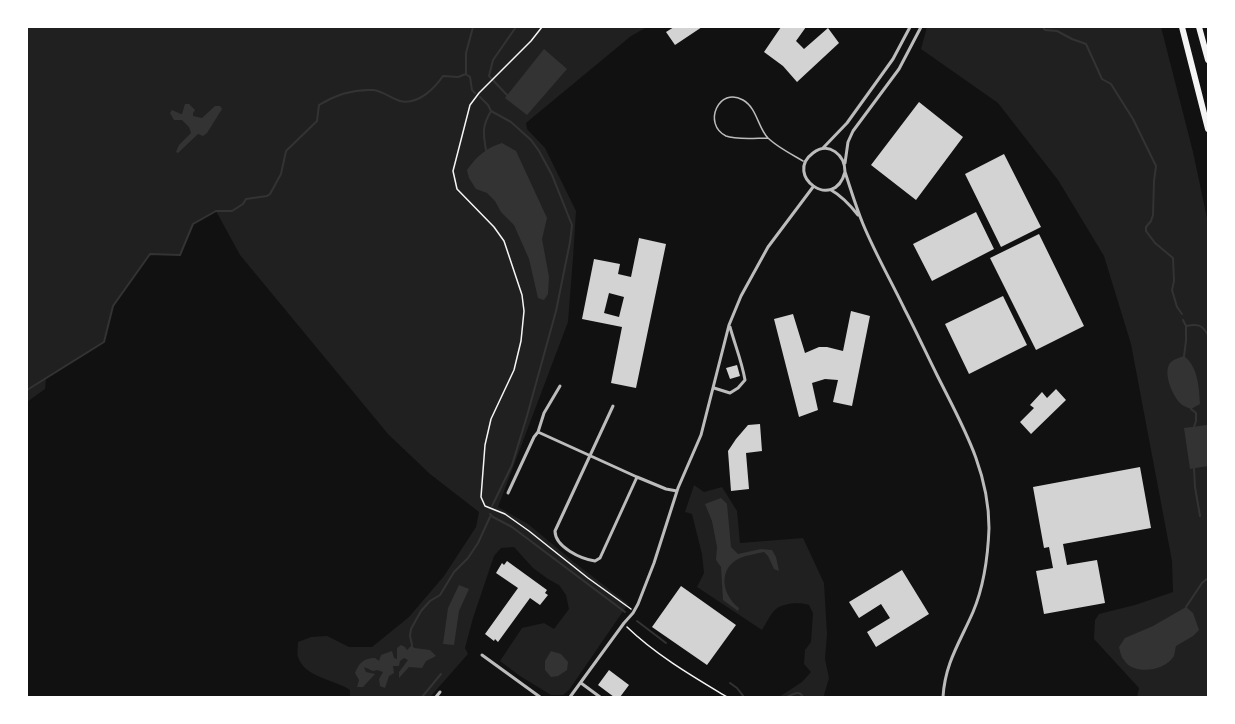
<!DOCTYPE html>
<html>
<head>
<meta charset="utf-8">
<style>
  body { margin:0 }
  #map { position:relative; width:1235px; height:724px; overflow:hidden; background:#111; font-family:"Roboto Condensed",sans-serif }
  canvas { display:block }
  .frame { position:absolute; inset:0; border:28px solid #fff; pointer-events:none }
</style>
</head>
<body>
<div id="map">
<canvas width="1235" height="724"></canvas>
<div class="frame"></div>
</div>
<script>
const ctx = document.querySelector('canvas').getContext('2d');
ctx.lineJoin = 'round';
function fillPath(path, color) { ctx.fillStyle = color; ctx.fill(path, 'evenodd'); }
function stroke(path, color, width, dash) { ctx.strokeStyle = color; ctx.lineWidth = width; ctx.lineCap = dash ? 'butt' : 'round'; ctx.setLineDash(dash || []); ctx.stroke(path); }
const green = new Path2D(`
  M27 27H647L631 36 526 123 527 129 545 148 576 211 573 258 568 322 498 507 528 524 575 563 628 604 569 690 563 695H551L520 676 500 661 522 628 544 623 554 629 569 609 566 595 559 585 548 579 533 568 514 547 501 548 494 556 473 618 465 648 468 654 430 697H350V690C334 679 305 678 298 657 297 653 298 646 298 642L311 637 327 636 349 647H372L409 617 444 576 476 527 479 512 430 474 388 434 240 255 216 211 193 224 180 255 150 254 113 306 104 342 46 378 45 389 27 402Z
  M927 27H1161L1193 152 1208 223V697H1137L1139 688 1094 639 1095 620 1099 614 1135 605 1173 592 1172 561 1131 344 1104 256 1058 180 998 103 921 49Z
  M694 485 704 492 722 487 737 511 740 543 803 538 824 583 827 634 825 659 829 678 824 695 825 697H779L802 682 811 672 804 664 805 650 811 642 813 613 809 605C801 602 783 603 776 609 770 614 766 624 762 630L697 587 704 573 702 554 692 514 685 512Z`);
const water = new Path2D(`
  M544 49 567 69 527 115 505 98Z
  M185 104H189L195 110 193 113V116L202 118 215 106H220L222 109 207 133 203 136 198 134 178 153 176 152 179 145 191 133 189 127 182 120H174L170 113 172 110 181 114H182Z
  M502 143 516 151 547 218 542 239 549 277 548 294 544 300 538 298 529 259 514 225 501 212 495 201 487 193 476 189 469 178 467 170C477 156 486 148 502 143Z
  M1184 356C1198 367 1199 387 1200 404L1191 409C1187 407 1182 406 1179 402 1172 394 1162 371 1171 362 1174 359 1179 358 1184 356Z
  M1207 425 1208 466 1190 469 1184 428Z
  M721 498 727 504 731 547 738 554 761 549 772 550 776 557 779 571 774 569 768 556 764 552C756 554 747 555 740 558 718 568 721 594 739 608L738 611 723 600 721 567 716 560 717 547 712 521 705 504Z
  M459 585 469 589 459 611 454 645 443 644 448 608Z
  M1186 607 1193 613 1199 630 1193 636 1176 646C1175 649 1175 653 1174 656 1165 671 1134 676 1124 660 1121 657 1120 651 1119 647L1125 638 1153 626Z
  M401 645 405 647 407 650 412 645 414 648 430 650 436 656 426 661 422 668 409 667 399 678V672L408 660 404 658 400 661 399 666H393L394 673 389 676 385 688 380 686 379 679 383 672 377 670 373 671 364 667 366 672 375 674 363 687H357L359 680 355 673C359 663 364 658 375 658L379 661 381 655 392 651 394 658 397 659V648Z
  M551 651 561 654 568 662 567 670 558 676 551 677 545 670V661Z`);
const stream = new Path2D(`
  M1043 27 1045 30 1057 31 1072 39 1086 44 1102 79 1111 84 1133 119 1156 166 1154 181 1153 215 1151 221 1146 227V231L1155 243 1173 258 1174 281 1172 290 1177 307 1182 314
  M467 75 470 77 472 90 475 93
  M507 95 489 76 493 60 516 27
  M480 97 488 105 491 111C482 126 483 133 486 150
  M491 111 511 122 531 140 539 151 552 175 572 225 570 242 556 311 527 416 512 465 492 506
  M1183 320 1186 326C1197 324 1202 324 1208 335
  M1184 356 1186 341V326
  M27 390 104 342 113 306 150 254 180 255 193 224 216 211H232L243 204 246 199 267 196 270 194 281 174 286 151 317 121 319 105C335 95 353 89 373 90 382 91 391 98 400 101 418 105 434 89 443 76L458 77 466 74V53L473 27
  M1191 409 1196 413V421L1194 427
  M1194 468 1195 487 1200 516
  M490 514 493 517 512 527 625 612
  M1186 607 1202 583 1208 578
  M637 621 666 643
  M412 645 410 636 411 629 421 611 430 601 440 595 454 572 468 558 478 543 490 517
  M730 683 737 688 744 697
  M422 697 441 674
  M787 697C793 694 799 690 803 697`);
const building = new Path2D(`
  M674 27H702L675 45 666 32Z
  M781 27H806L796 41 804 49 828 28 839 43 797 82 783 66 764 52Z
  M919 102 963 137 916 200 871 165Z
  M1004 154 1041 227 1001 247 965 174Z
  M976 212 994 249 932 281 913 244Z
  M1039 234 1084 326 1036 350 990 258Z
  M639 238 666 244 636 388 611 383 622 327 582 319 594 259 620 264 618 274 631 277ZM609 293 624 297 619 317 604 313Z
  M1003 296 1027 345 969 374 945 324Z
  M851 311 870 316 852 406 833 402 838 380 825 379 812 383 818 410 799 417 774 319 793 314 805 353 819 347H827L843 351Z
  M737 365 740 376 730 379 726 368Z
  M1056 389 1066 400 1031 434 1020 422 1034 408 1030 405 1042 392 1047 398Z
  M760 424 762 451 746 453 749 489 731 491 728 451 736 439 748 425Z
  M1140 467 1151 528 1063 544 1067 565 1097 560 1105 603 1044 614 1036 571 1053 568 1049 547 1044 548 1033 487Z
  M507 561 547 590 545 593 548 595 540 605 530 598 498 642 495 639 494 641 485 634 518 588 496 573 502 563 504 565Z
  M902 570 929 614 876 647 867 632 890 618 881 604 859 618 849 602Z
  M681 586 736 625 707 665 652 627Z
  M609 670 629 685 620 697H614L598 685Z`);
const path = new Path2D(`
  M542 27 531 41 479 93 470 105 453 171 457 189 494 227 504 241 522 295 524 311 521 341 514 370 491 419 485 445 481 497 485 506 505 514 529 531 588 578 631 609
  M627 627C656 655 692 676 727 697`);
const service = new Path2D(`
  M768 138C756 138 736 140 726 136 702 124 719 86 743 100 757 108 758 128 768 138 777 147 793 155 803 161`);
const minor = new Path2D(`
  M823 148 847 123 893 59 910 27
  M845 163 848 142 853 131 899 69 921 27
  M845 172C834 213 783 175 813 153 829 141 845 155 845 172 851 190 856 207 863 224 875 253 891 281 905 310 916 331 926 353 937 375 962 425 989 470 989 528 988 556 984 586 973 612 960 642 945 663 943 697
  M831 190C842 196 850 205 858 215
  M714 388 730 393 738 388 745 380C742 362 735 345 730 327
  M613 406 555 531C555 547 581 559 595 561L600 558 637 477
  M538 432 637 477 666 489 677 491
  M508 493 534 437 538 432 544 413 560 386
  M482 655 540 697
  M581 683 600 697
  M436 697 440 692
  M570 697 624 623 633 613 638 604 654 563 678 488 701 435 729 325 741 296 768 247 813 187`);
const motorway = new Path2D(`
  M1182 27 1208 129
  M1199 27 1208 60`);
fillPath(green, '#202020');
fillPath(water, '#333');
stroke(stream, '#333', 2);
fillPath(building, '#d3d3d3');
stroke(path, '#f5f5f5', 1.5);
stroke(service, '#bcbcbc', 1.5);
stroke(minor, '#bcbcbc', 3);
stroke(motorway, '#f5f5f5', 6);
</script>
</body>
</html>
